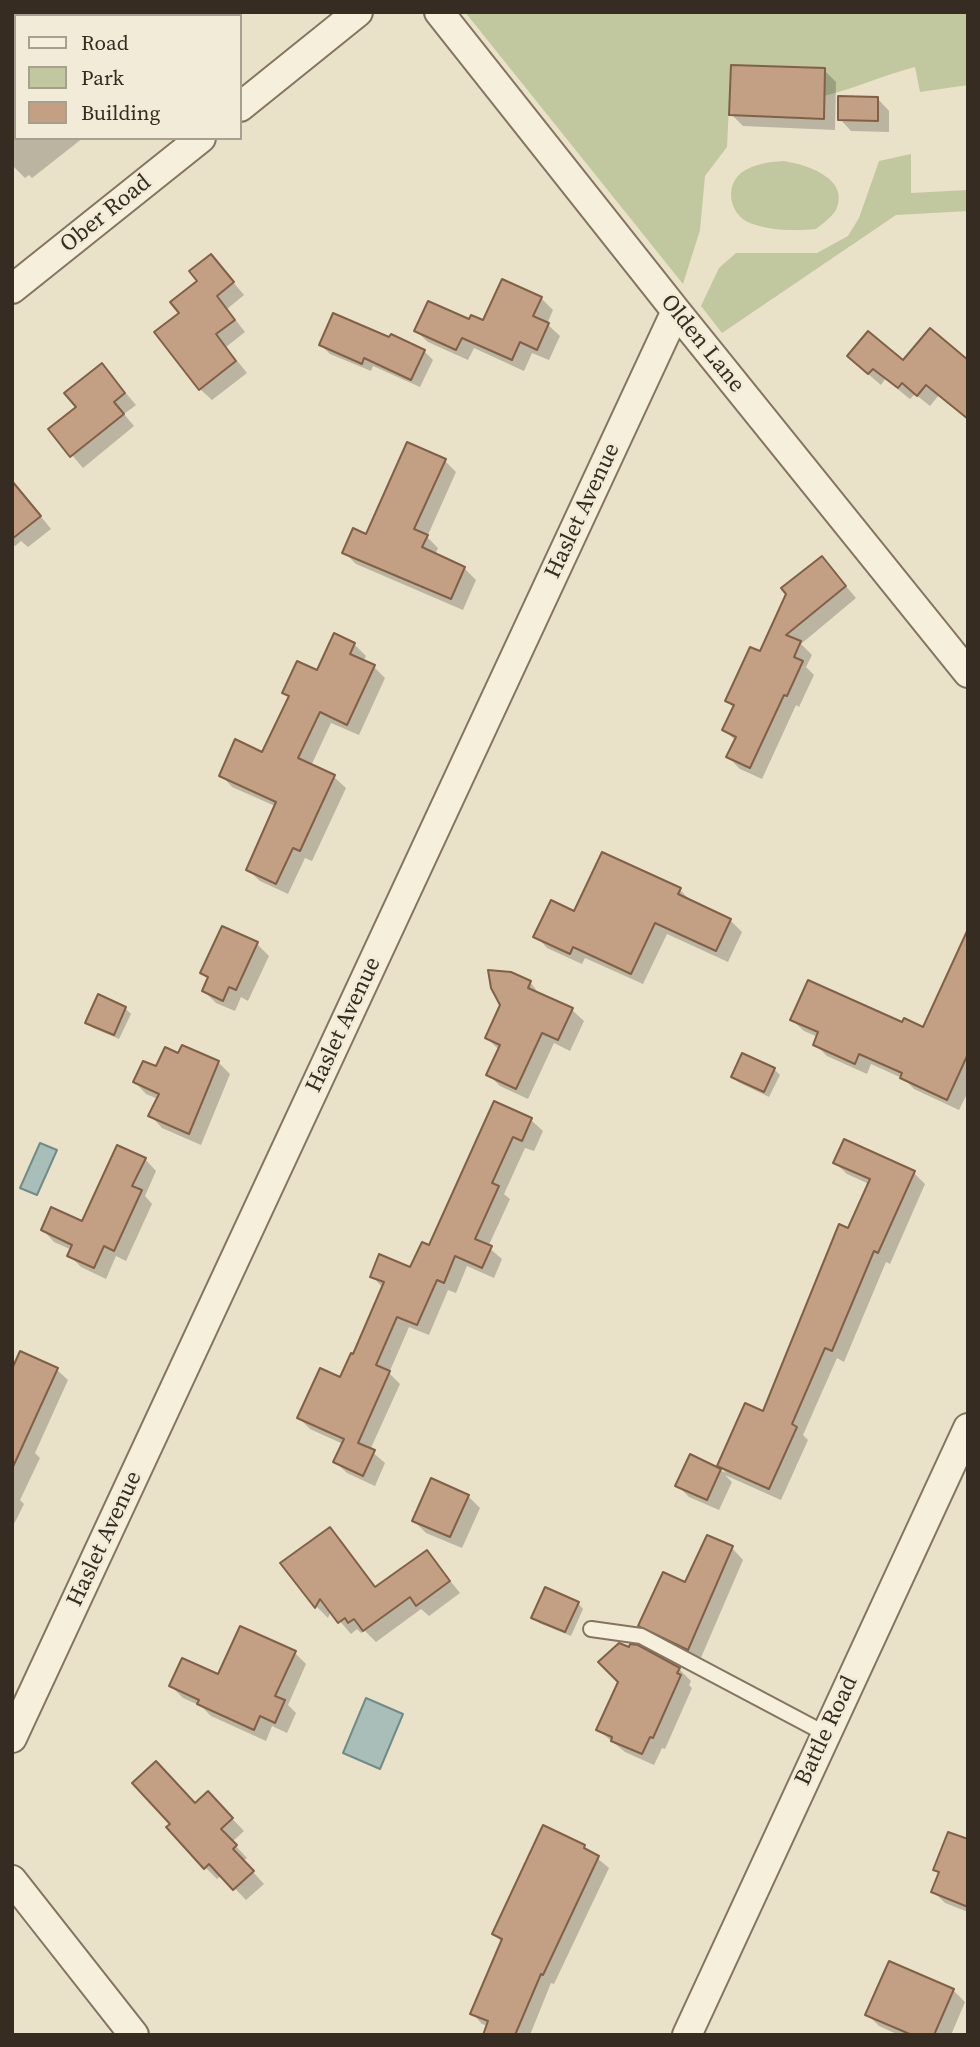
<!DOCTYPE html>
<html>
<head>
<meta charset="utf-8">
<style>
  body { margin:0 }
  #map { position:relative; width:980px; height:2047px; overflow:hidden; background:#eae1c9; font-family:"Source Serif 4",serif }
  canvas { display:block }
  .frame { position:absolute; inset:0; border:14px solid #362c21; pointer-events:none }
  .legend { position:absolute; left:14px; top:14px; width:228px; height:126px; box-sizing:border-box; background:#f2ebd8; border:2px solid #a79f8f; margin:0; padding:9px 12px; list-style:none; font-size:21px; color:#362c21 }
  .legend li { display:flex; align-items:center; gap:14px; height:35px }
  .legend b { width:35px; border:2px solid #a79f8f }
</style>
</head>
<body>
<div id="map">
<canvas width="980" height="2047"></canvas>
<div class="frame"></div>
<ul class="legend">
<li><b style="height:9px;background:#f5efdb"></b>Road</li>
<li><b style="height:19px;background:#c1c79e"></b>Park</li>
<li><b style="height:19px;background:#c3a083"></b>Building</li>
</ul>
</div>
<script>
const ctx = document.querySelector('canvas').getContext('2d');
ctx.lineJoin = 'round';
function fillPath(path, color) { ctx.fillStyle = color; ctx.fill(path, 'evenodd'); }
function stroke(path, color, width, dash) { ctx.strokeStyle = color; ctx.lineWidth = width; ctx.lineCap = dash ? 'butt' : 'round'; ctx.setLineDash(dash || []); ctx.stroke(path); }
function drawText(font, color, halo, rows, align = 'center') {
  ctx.font = font + ' "Source Serif 4",serif'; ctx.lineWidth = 5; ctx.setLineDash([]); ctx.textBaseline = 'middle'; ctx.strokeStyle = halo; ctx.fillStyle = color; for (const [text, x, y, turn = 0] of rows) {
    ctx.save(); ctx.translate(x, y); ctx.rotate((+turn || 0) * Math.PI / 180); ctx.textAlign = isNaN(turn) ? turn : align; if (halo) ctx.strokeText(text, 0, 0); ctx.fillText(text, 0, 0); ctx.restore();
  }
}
const green = new Path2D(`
  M465 12H968V85L920 92 915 67C884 75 856 88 824 96L825 68 731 65 727 147 705 176 700 230 683 284Z
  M911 154V193L968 190V211L896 215 722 333 701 306 719 268 736 253H817L848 236 859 218 879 161Z
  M783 161C805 164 851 178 836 210 832 217 822 224 816 229 795 231 770 231 750 223 730 215 724 187 741 173 753 164 769 162 783 161Z`);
const water = new Path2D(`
  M40 1143 57 1150 37 1195 20 1188Z
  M366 1698 403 1714 380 1769 343 1753Z`);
const shadow = new Path2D(`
  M146 12H209L205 16H141Z
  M824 70 836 82 835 130 743 126 731 114Z
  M878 99 889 111V132L851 131 840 119Z
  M12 108 16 111V138H83L32 178 29 175 25 178 12 165Z
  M211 256 244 295 227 309 245 332 226 347 247 373 212 400 200 389 181 313Z
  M541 298 553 310 547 324 560 336 549 360 532 353 524 371 474 348 468 360 428 342 416 331 470 322 484 323Z
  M390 339 424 351 433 360 420 387 373 366 371 371 330 354 321 345Z
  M903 362 968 363V419L939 395 930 406 915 394 910 399 885 379 881 385 861 368Z
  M102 365 136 405 124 414 134 426 83 468 50 429 78 407Z
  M445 461 456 472 427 537 438 548 435 555 464 568 476 580 463 610 356 564 344 552 367 537Z
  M12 481 51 529 28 547 21 541 15 546 12 544Z
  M822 558 856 598 801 644 812 655 806 667 814 675 799 707 796 705 762 779 740 769 728 757 736 741 724 730 734 708 727 701 761 654Z
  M354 644 366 656 363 662 374 667 385 678 359 735 331 723 311 766 334 777 346 788 312 861 305 858 288 894 260 881 248 870 275 806 232 787 221 775 263 754 290 698 284 693 318 672Z
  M680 890 691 901 730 920 742 932 728 962 667 934 643 984 585 958 582 964 547 948 536 936Z
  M257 944 269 956 248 1001 241 997 235 1011 216 1003 204 991 209 979 202 973Z
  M968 973V1092L959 1110 914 1089 904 1079 871 1064 867 1074 827 1056 815 1044 818 1037 804 1031 792 1020 903 1025 924 1030Z
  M530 982 541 996 572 1010 584 1021 570 1051 554 1043 528 1099 500 1086 488 1074 499 1050 487 1038Z
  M125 1008 131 1014 119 1039 93 1028 87 1022Z
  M179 1055 218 1062 230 1074 201 1145 162 1128 151 1116 158 1099 146 1094 135 1082Z
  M743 1055 774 1069 780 1075 769 1097 738 1082 733 1077Z
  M495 1103 531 1120 543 1131 534 1151 525 1148 504 1194 510 1199 488 1247 502 1259 494 1278 467 1266 456 1293 448 1290 429 1335 409 1327 389 1373 400 1384 370 1450 385 1463 375 1486 347 1473 335 1462 343 1444 310 1429 299 1418 341 1379 354 1357 383 1288 372 1276 411 1269 430 1247Z
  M145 1159 156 1171 145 1196 152 1204 126 1261 116 1256 106 1279 81 1267 69 1255 72 1250 54 1242 43 1230 83 1224Z
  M835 1163 914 1173 925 1184 890 1264 886 1262 844 1362 837 1358 803 1435 808 1440 781 1500 725 1475 732 1482 719 1510 689 1497 677 1485 691 1457 726 1473 719 1465 764 1413 869 1184 847 1174Z
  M21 1353 57 1370 68 1380 35 1453 40 1458 20 1500 24 1504 12 1528V1370Z
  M468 1496 480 1508 462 1548 426 1533 414 1521Z
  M330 1529 342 1541 377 1588 427 1552 460 1593 429 1616 421 1609 376 1642 365 1631 361 1633 357 1629 351 1634 331 1611 328 1618 317 1607 283 1563Z
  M732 1548 743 1560 700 1660 652 1637 641 1626Z
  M578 1603 583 1609 571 1636 539 1623 534 1617Z
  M295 1653 306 1664 288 1705 296 1713 287 1733 272 1726 266 1741 211 1716 201 1706 183 1698 171 1686 219 1677Z
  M679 1669 691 1681 689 1685 692 1688 665 1749 662 1748 654 1765 625 1752 598 1730 620 1681Z
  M195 1805H219L244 1831 232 1842 247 1858 243 1861 264 1884 246 1900 222 1875 217 1879 205 1867Z
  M968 1841V1912L945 1903 933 1891 940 1874 935 1869Z
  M584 1847 609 1868 554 1984 551 1983 530 2035H485L488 2026 482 2024 472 2013 502 1942 494 1934Z
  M953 1990 965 2002 951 2035H899L879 2026 868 2015Z`);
const building = new Path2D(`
  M731 65 825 68 824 119 729 115Z
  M838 96 878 97V121L838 120Z
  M211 254 234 282 217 296 235 320 216 334 236 361 199 390 154 332 179 313 170 302 197 281 189 271Z
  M502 279 542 297 533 316 549 323 537 350 520 342 512 360 462 338 456 350 414 331 428 301 469 319 471 315 483 320Z
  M333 313 389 337 391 334 425 350 411 380 364 358 362 364 319 345Z
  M930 328 968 360V419L926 385 917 396 902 383 898 388 873 369 868 374 847 356 868 331 903 360Z
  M102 363 125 393 114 402 124 414 70 457 48 429 76 407 64 393Z
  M407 442 446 459 414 529 428 535 422 547 465 567 451 599 342 553 353 528 366 534Z
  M12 481 41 516 12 539Z
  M822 556 846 586 786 635 801 641 794 657 803 661 787 696 784 695 750 768 726 757 736 737 722 730 734 705 725 701 750 647 760 651 786 594 781 588Z
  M334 633 355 643 350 654 375 665 347 725 320 712 298 758 335 775 300 851 293 848 276 884 246 870 276 802 219 776 235 739 262 752 289 696 282 693 297 661 317 670Z
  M602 852 681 888 678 894 731 919 716 951 655 923 631 974 573 947 570 954 533 937 551 900 574 911Z
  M222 926 258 942 236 990 229 987 223 1001 202 991 208 977 200 973Z
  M968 929V1054L947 1100 900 1078 902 1073 859 1054 855 1064 813 1045 818 1032 790 1020 808 980 902 1022 904 1018 923 1027Z
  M488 970 511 972 531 981 528 988 573 1008 558 1040 542 1033 516 1089 486 1075 500 1045 485 1038 500 1005 491 988Z
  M98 994 126 1007 114 1035 85 1023Z
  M182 1045 219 1061 189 1134 148 1116 159 1094 133 1082 143 1061 156 1066 165 1047 178 1053Z
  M742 1053 775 1068 764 1092 731 1077Z
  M494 1101 532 1118 522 1141 513 1137 492 1183 499 1186 475 1239 492 1246 482 1268 455 1256 444 1283 437 1280 417 1325 397 1317 376 1365 390 1371 358 1443 375 1450 363 1476 333 1462 344 1439 297 1418 320 1368 340 1377 351 1353 353 1354 384 1282 370 1277 379 1254 410 1267 422 1242 429 1245Z
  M844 1139 915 1171 878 1253 874 1251 832 1351 825 1348 792 1424 797 1427 769 1489 717 1466 745 1403 763 1411 839 1224 848 1228 870 1179 833 1163Z
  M117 1145 146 1158 132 1186 142 1190 114 1251 104 1246 94 1268 67 1256 72 1245 41 1230 51 1207 82 1221Z
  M20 1351 58 1368 12 1469V1369Z
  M690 1454 721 1469 707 1500 675 1486Z
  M431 1478 469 1495 450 1537 412 1521Z
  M330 1527 375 1587 427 1550 450 1581 416 1606 410 1597 363 1631 354 1619 348 1623 345 1618 338 1623 320 1599 315 1608 280 1563Z
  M707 1535 733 1546 688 1650 638 1626 663 1572 685 1582Z
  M545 1587 579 1602 565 1632 531 1618Z
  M240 1626 296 1651 275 1696 285 1700 275 1723 260 1716 254 1730 197 1704 199 1700 169 1686 182 1658 218 1674Z
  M619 1643 629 1647 630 1644 638 1645 680 1668 677 1673 681 1675 653 1738 650 1737 642 1754 611 1741 612 1737 596 1730 618 1682 598 1662Z
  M156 1761 195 1803 208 1791 233 1818 221 1829 237 1845 233 1849 254 1871 233 1890 209 1864 204 1869 166 1827 170 1824 132 1783Z
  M543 1825 585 1845 584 1848 599 1856 543 1975 541 1974 515 2035H483L488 2021 470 2014 502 1939 492 1934Z
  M948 1832 968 1839V1907L931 1892 939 1872 933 1870Z
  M889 1961 954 1989 934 2035H912L865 2015Z`);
const lane = new Path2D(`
  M591 1629 641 1636 826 1734`);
const street = new Path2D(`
  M439 12 676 311 968 673
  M240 107 358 12
  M12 289 201 138
  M12 1738 676 311
  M12 1880 134 2035
  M687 2035 968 1428`);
const streetNames = [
  ["Ober Road",106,214,-39],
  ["Olden Lane",702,344,51],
  ["Haslet Avenue",583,511,-65],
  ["Haslet Avenue",344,1025,-65],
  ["Haslet Avenue",105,1539,-65],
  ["Battle Road",827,1731,-65]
];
fillPath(green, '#c1c79e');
fillPath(water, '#a9beb9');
stroke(water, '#718c86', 2);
fillPath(shadow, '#0003');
fillPath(building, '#c3a083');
stroke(building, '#806148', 2);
stroke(lane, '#847460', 18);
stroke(street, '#847460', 32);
stroke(lane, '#f5efdb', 14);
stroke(street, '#f5efdb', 28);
drawText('23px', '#362c21', '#f2ebd8', streetNames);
</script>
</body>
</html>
